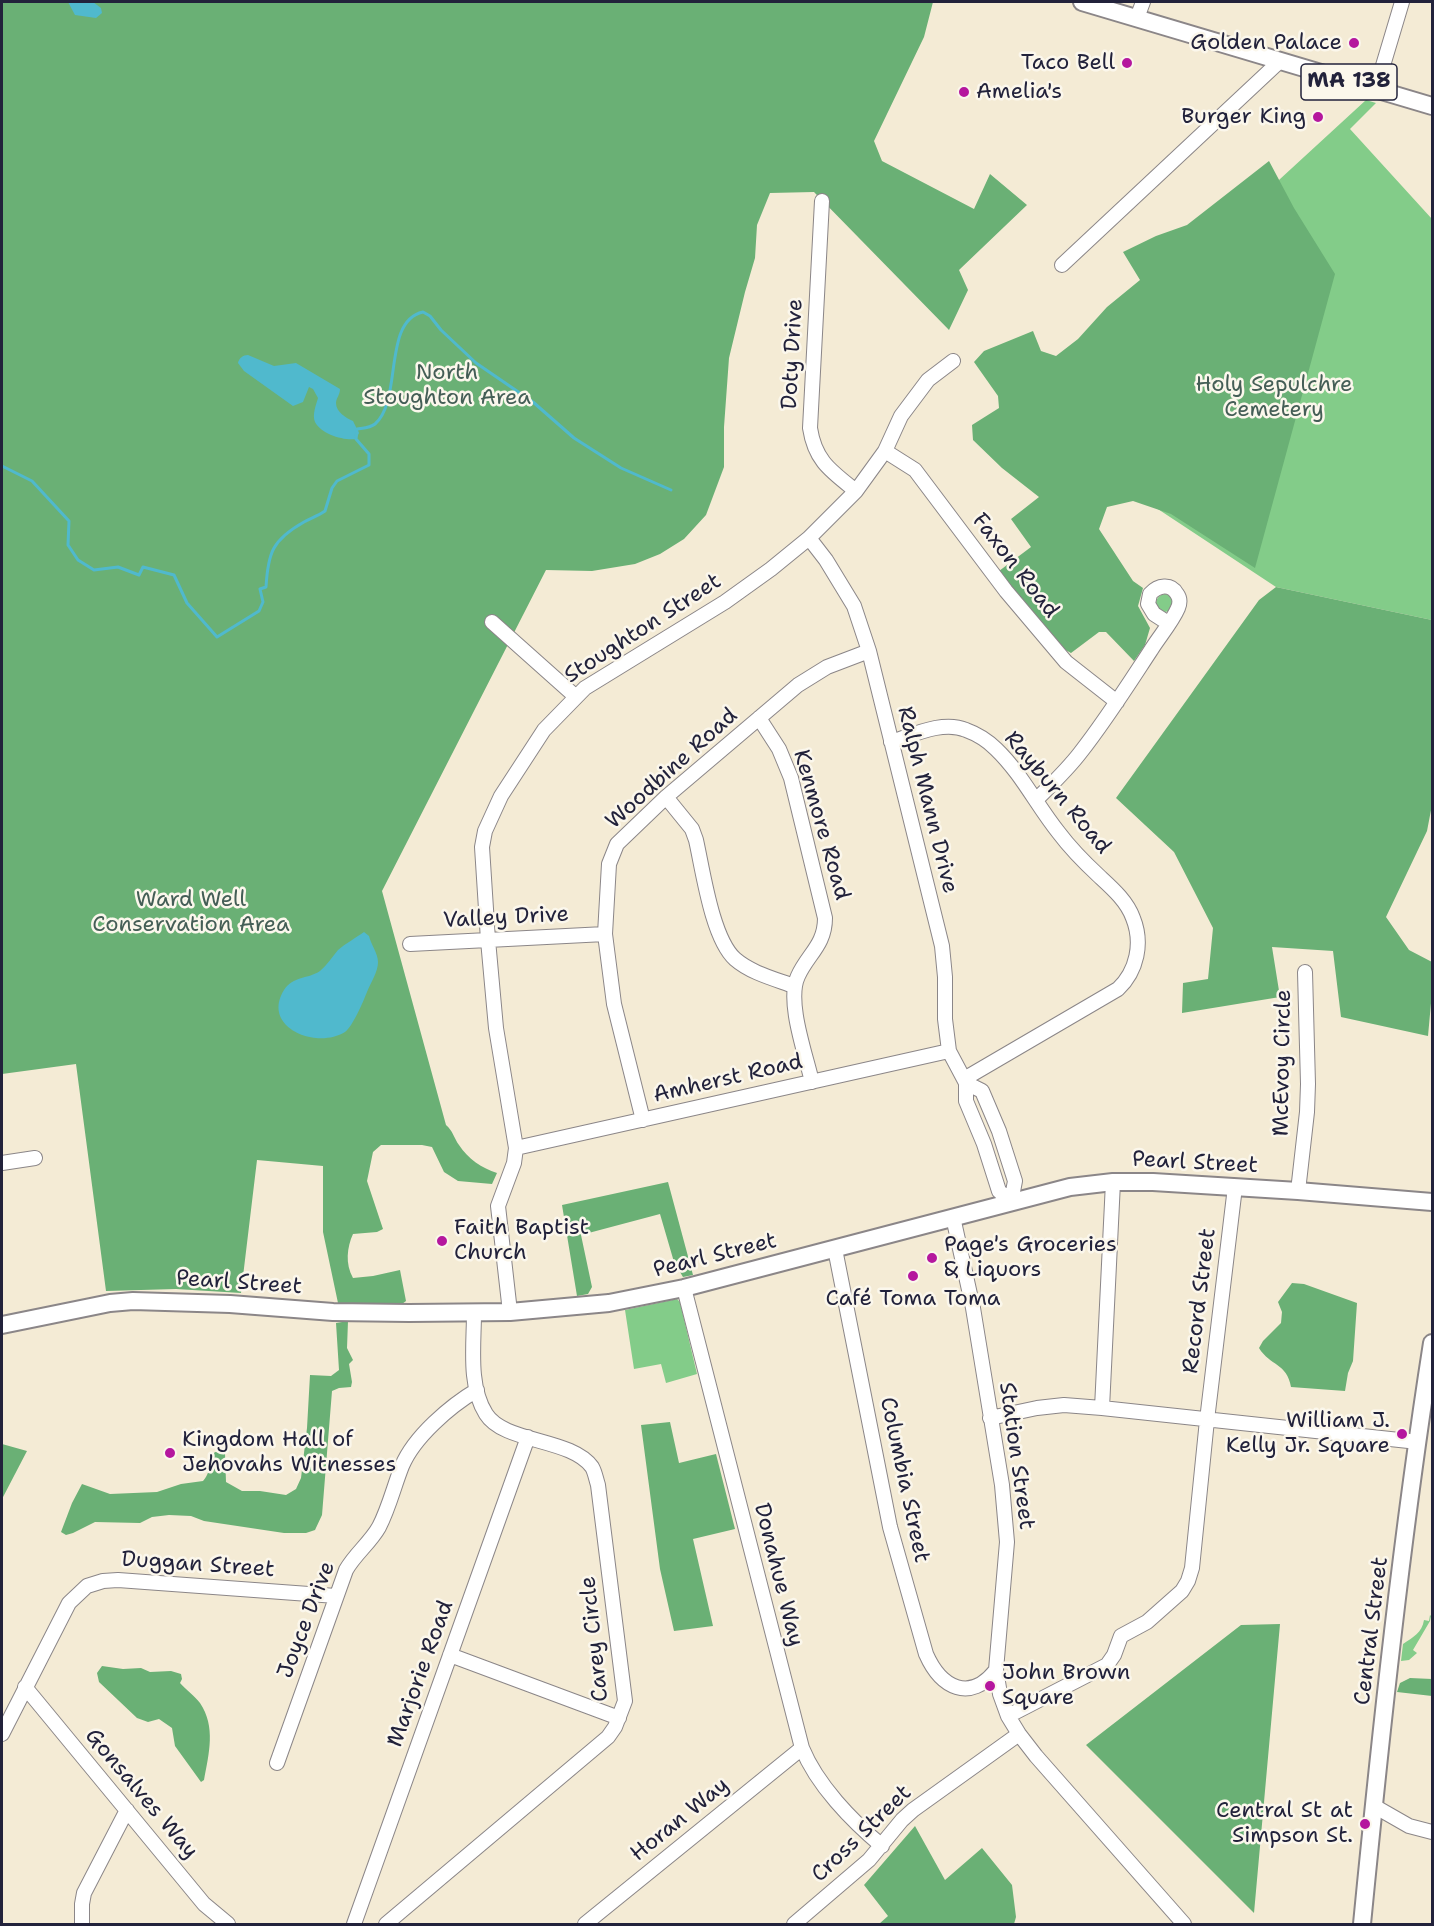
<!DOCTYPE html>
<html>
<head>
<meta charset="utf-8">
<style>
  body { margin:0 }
  #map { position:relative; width:1434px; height:1926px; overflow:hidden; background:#f4ebd5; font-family:"Shantell Sans",sans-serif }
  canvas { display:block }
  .frame { position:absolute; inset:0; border:3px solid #22223b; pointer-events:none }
</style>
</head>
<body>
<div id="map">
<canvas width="1434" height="1926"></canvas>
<div class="frame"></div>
</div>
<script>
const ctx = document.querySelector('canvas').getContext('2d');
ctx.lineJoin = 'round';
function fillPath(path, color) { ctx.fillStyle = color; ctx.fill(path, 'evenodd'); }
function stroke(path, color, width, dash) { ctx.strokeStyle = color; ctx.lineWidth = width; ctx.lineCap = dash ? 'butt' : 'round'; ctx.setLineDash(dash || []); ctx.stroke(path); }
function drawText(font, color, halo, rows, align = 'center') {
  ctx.font = font + ' "Shantell Sans",sans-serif'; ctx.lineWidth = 5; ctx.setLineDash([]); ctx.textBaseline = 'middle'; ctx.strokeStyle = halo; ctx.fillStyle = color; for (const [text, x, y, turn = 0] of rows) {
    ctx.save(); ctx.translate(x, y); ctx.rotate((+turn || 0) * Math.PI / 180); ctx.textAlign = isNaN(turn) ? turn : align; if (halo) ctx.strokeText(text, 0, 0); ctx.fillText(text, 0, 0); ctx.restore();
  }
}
const green = new Path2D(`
  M1366 100 1376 103 1350 129 1432 219V620L1276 587 1020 418Z
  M1156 603a9 9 0 1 1 18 0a9 9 0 1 1-18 0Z
  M677 1299 680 1302 697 1374 666 1383 661 1364 634 1369 625 1310Z
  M1430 1615 1431 1616 1430 1621 1413 1650 1417 1653 1409 1660 1401 1661 1403 1644C1413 1637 1422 1633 1424 1620L1429 1621Z`);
const forest = new Path2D(`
  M2 2H933L924 37 874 141 882 161 974 209 990 174 1027 205 959 270 968 290 949 330 814 192 770 193 757 225 755 258 745 292 729 358 724 427V467L706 515 684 539 660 554 635 564 592 571 546 570 382 891 446 1125C453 1131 454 1138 459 1145 468 1159 482 1168 497 1173L492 1184 458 1181 444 1172 432 1147 422 1145H381L373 1152 367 1181 383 1229 377 1232 353 1234C347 1247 345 1264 353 1278L373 1276 400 1270 406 1301 402 1304 338 1303 323 1232V1166L257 1160 241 1293 176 1289 106 1291 76 1064 2 1074Z
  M1269 161 1294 208 1335 274 1255 568 1171 514 1133 501 1107 507 1099 529 1133 581 1143 588 1138 606 1150 628 1145 645 1134 661 1106 632H1099L1071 653 1062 648 1017 597 999 571 1031 547 1011 519 1039 497 1002 468 973 440 972 425 999 408 998 396 974 362 984 351 1033 331 1041 351 1056 356 1078 339 1107 307 1140 280 1123 252 1156 236 1187 225Z
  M1276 587 1432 620V805L1427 831 1386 917 1409 950 1432 962V992L1428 1036 1341 1017 1333 951 1272 947 1280 997 1182 1013 1183 983 1208 979 1213 928 1174 852 1116 798 1259 600Z
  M668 1182 693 1275 683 1277 674 1262 660 1214 581 1235 592 1287 588 1294 577 1296 562 1205Z
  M1292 1283 1304 1284 1357 1303 1353 1361 1348 1373 1345 1391 1291 1387C1287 1363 1270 1366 1259 1348L1263 1341 1281 1323 1282 1312 1278 1302Z
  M348 1321 347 1348 353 1360 349 1364 352 1382 351 1387 339 1388 332 1391 322 1515 315 1530 306 1533H284L204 1521 191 1516 169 1515 152 1517 140 1523 95 1522 73 1533 66 1535 61 1532 72 1503 82 1484 110 1494 157 1492 181 1484 203 1481C213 1470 206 1462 215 1452L225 1453 226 1482 242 1491H260L286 1495 296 1489 301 1478 307 1428 310 1375 331 1376 339 1370 336 1323Z
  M670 1422 679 1463 716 1454 735 1529 693 1539 713 1626 674 1631 660 1569 641 1425Z
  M2 1444 27 1451 2 1499Z
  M1280 1624 1254 1913 1086 1745 1241 1625Z
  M102 1666 123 1669 141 1668 150 1672 171 1671 181 1674 182 1679 180 1683C186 1690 195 1696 200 1703 216 1727 209 1753 204 1780L201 1782 175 1746 172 1728 159 1719 148 1722 137 1718 99 1682 97 1673Z
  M1410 1678 1432 1679V1696L1397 1692 1400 1683Z
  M915 1826 945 1880 982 1848 1012 1885 1016 1917 1014 1924H879L888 1916 864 1885Z`);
const water = new Path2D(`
  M68 2H93L101 8 102 13 96 18 75 15Z
  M248 355 274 366 296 363 340 389C340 395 336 398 336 403 336 412 346 418 353 421L359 433 356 439C344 441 321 434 315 422 312 415 316 405 318 398L313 389 309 387 303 402 293 406 244 371 238 363C239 358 243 355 248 355Z
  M364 932 369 936C371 945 378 953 378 962 378 972 371 982 367 992 363 1002 353 1026 345 1032 316 1050 261 1027 284 990 293 976 308 979 320 971 327 965 332 957 338 950 345 944 357 937 364 932Z`);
const stream = new Path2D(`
  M2 466 32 481 69 521 68 545 78 560 94 570 118 567 139 575 143 567 174 575 187 603 217 637 259 611 263 602 260 589 266 587C268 553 272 540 304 522 311 518 318 516 325 511L332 488 337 481 369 465V454L356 439 357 429C363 428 370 428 375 424 403 400 382 321 423 312L430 316 441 330 476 363 533 402 574 438 621 468 671 490`);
const minor = new Path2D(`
  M1137 18 1143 2
  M1376 89 1402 2
  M822 201 810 428C815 461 831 471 856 491
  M1062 265 1280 61
  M885 451 915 470 1006 591 1066 662 1117 702
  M809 538 826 560 854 606 869 651 942 946 945 977V1019L949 1051 966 1083V1101L984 1144 999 1191 1011 1202
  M492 622 575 696
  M759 718 779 749 791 778 825 918C825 945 808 954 798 976 786 1001 806 1055 812 1082
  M891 742C913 735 943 720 966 730 977 734 988 741 996 749 1022 774 1037 806 1059 833 1071 849 1085 863 1099 876 1112 888 1127 901 1133 918 1143 943 1137 971 1118 989L964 1079
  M666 797 692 829 696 840C703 871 712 938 735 959 751 973 775 979 794 986
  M1036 800C1051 785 1067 770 1080 753 1106 720 1128 685 1151 650 1159 637 1172 622 1178 608 1180 603 1180 598 1177 594 1171 583 1158 585 1150 594L1148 604 1154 614 1168 623
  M410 944 605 934
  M966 1083 982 1091 999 1131 1015 1181 1011 1202
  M643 1120 614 1004 605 934 609 864 617 844 666 797 798 685 827 667 869 651
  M516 1148 949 1051
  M2 1163 35 1158
  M1298 1191 1307 1112 1308 1084 1305 972
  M953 1217 973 1308 1002 1485 1007 1542 996 1670 1000 1694 1008 1716 1019 1734 1036 1756 1184 1924
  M835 1249 890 1527 926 1654C941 1688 970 1703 996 1670
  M684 1288 802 1748C817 1785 852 1821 882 1846
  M510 1312 498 1206 514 1163 516 1148 496 1028 488 940 482 847 485 831 501 796 544 730 585 688 725 602 771 569 809 538 856 491 885 451 901 416 928 380 953 361
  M1102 1408 1113 1182
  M990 1418 1037 1408 1064 1405 1102 1408 1418 1442
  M450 1655 619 1718
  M25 1687 204 1904 228 1924
  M1008 1716 1107 1665 1114 1655 1121 1636 1147 1622 1182 1591 1188 1581 1192 1568 1207 1420 1235 1187
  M2 1734 69 1603 87 1586 103 1581 118 1580 336 1596
  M277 1763 346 1570C355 1554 370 1543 379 1527 389 1508 394 1486 402 1466 414 1437 450 1406 477 1390
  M1374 1806 1409 1826 1432 1832
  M82 1924V1904L84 1893 127 1810
  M354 1924 528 1437
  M386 1924 608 1737 615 1727 625 1701 598 1485C596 1479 595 1472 592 1467 571 1438 504 1443 486 1414 468 1386 474 1344 474 1313
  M585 1924 802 1748
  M794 1924 869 1860 902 1820 913 1810 1019 1734`);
const major = new Path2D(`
  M1082 2 1432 106
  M2 1325 110 1303 133 1301 230 1304 333 1312 409 1313 510 1312 609 1303 684 1288 1070 1187 1113 1182H1153L1298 1191 1432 1202
  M1362 1924C1381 1730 1402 1535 1432 1343`);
const markers = [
  [1354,43,6,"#b5179e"],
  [1127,63,6,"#b5179e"],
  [964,92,6,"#b5179e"],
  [1318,117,6,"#b5179e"],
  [442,1241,6,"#b5179e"],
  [932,1258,6,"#b5179e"],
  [913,1276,6,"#b5179e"],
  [1402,1434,6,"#b5179e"],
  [170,1453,6,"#b5179e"],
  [990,1686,6,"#b5179e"],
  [1365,1824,6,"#b5179e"]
];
const shields = [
  [1349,82,96]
];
const shieldNames = [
  ["MA 138",1349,82]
];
const poiNames = [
  ["Golden Palace",1342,43],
  ["Taco Bell",1115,63],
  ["Amelia's",976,92,"left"],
  ["Burger King",1306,117],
  ["Faith Baptist",454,1228,"left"],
  ["Church",454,1253,"left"],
  ["Page's Groceries",944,1245,"left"],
  ["& Liquors",944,1270,"left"],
  ["Café Toma Toma",913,1299,"center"],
  ["William J.",1390,1421],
  ["Kelly Jr. Square",1390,1446],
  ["Kingdom Hall of",182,1440,"left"],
  ["Jehovahs Witnesses",182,1465,"left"],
  ["John Brown",1002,1673,"left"],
  ["Square",1002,1698,"left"],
  ["Central St at",1353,1811],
  ["Simpson St.",1353,1836]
];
const streetNames = [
  ["Doty Drive",793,354,-87],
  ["Faxon Road",1015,566,52],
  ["Stoughton Street",643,629,-33],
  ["Woodbine Road",672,769,-42],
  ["Rayburn Road",1057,793,50],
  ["Ralph Mann Drive",927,800,76],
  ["Kenmore Road",821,825,74],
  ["Valley Drive",506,918,-3],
  ["McEvoy Circle",1283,1063,-89],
  ["Amherst Road",728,1079,-13],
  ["Pearl Street",1195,1163,3],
  ["Pearl Street",715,1256,-14],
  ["Pearl Street",239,1283,4],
  ["Record Street",1200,1301,-83],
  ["Station Street",1016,1456,82],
  ["Columbia Street",904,1480,78],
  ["Duggan Street",198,1565,4],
  ["Donahue Way",778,1575,76],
  ["Joyce Drive",307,1620,-69],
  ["Central Street",1372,1631,-83],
  ["Carey Circle",595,1639,-96],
  ["Marjorie Road",421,1674,-70],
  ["Gonsalves Way",141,1794,50],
  ["Horan Way",680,1820,-39],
  ["Cross Street",862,1834,-44]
];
const parkNames = [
  ["North",447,373],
  ["Stoughton Area",447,398],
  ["Holy Sepulchre",1274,385],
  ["Cemetery",1274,410],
  ["Ward Well",191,900],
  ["Conservation Area",191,925]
];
fillPath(green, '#83cc89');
fillPath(forest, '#6ab075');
fillPath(water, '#50b9cd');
stroke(stream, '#50b9cd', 3);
stroke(minor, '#8b8688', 16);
stroke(major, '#8b8688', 20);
stroke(minor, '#fff', 14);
stroke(major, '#fff', 16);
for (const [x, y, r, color] of markers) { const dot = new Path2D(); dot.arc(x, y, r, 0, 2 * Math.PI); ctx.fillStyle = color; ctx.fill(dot); stroke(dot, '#fbf7ec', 2); }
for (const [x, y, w] of shields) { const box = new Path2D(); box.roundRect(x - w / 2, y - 18, w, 36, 4.5); ctx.fillStyle = '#fbf7ec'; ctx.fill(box); stroke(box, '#22223b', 1.5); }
drawText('bold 21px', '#22223b', null, shieldNames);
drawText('22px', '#22223b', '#fbf7ec', poiNames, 'right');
drawText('22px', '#22223b', '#fbf7ec', streetNames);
drawText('22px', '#445e56', '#fbf7ec', parkNames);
</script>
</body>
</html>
